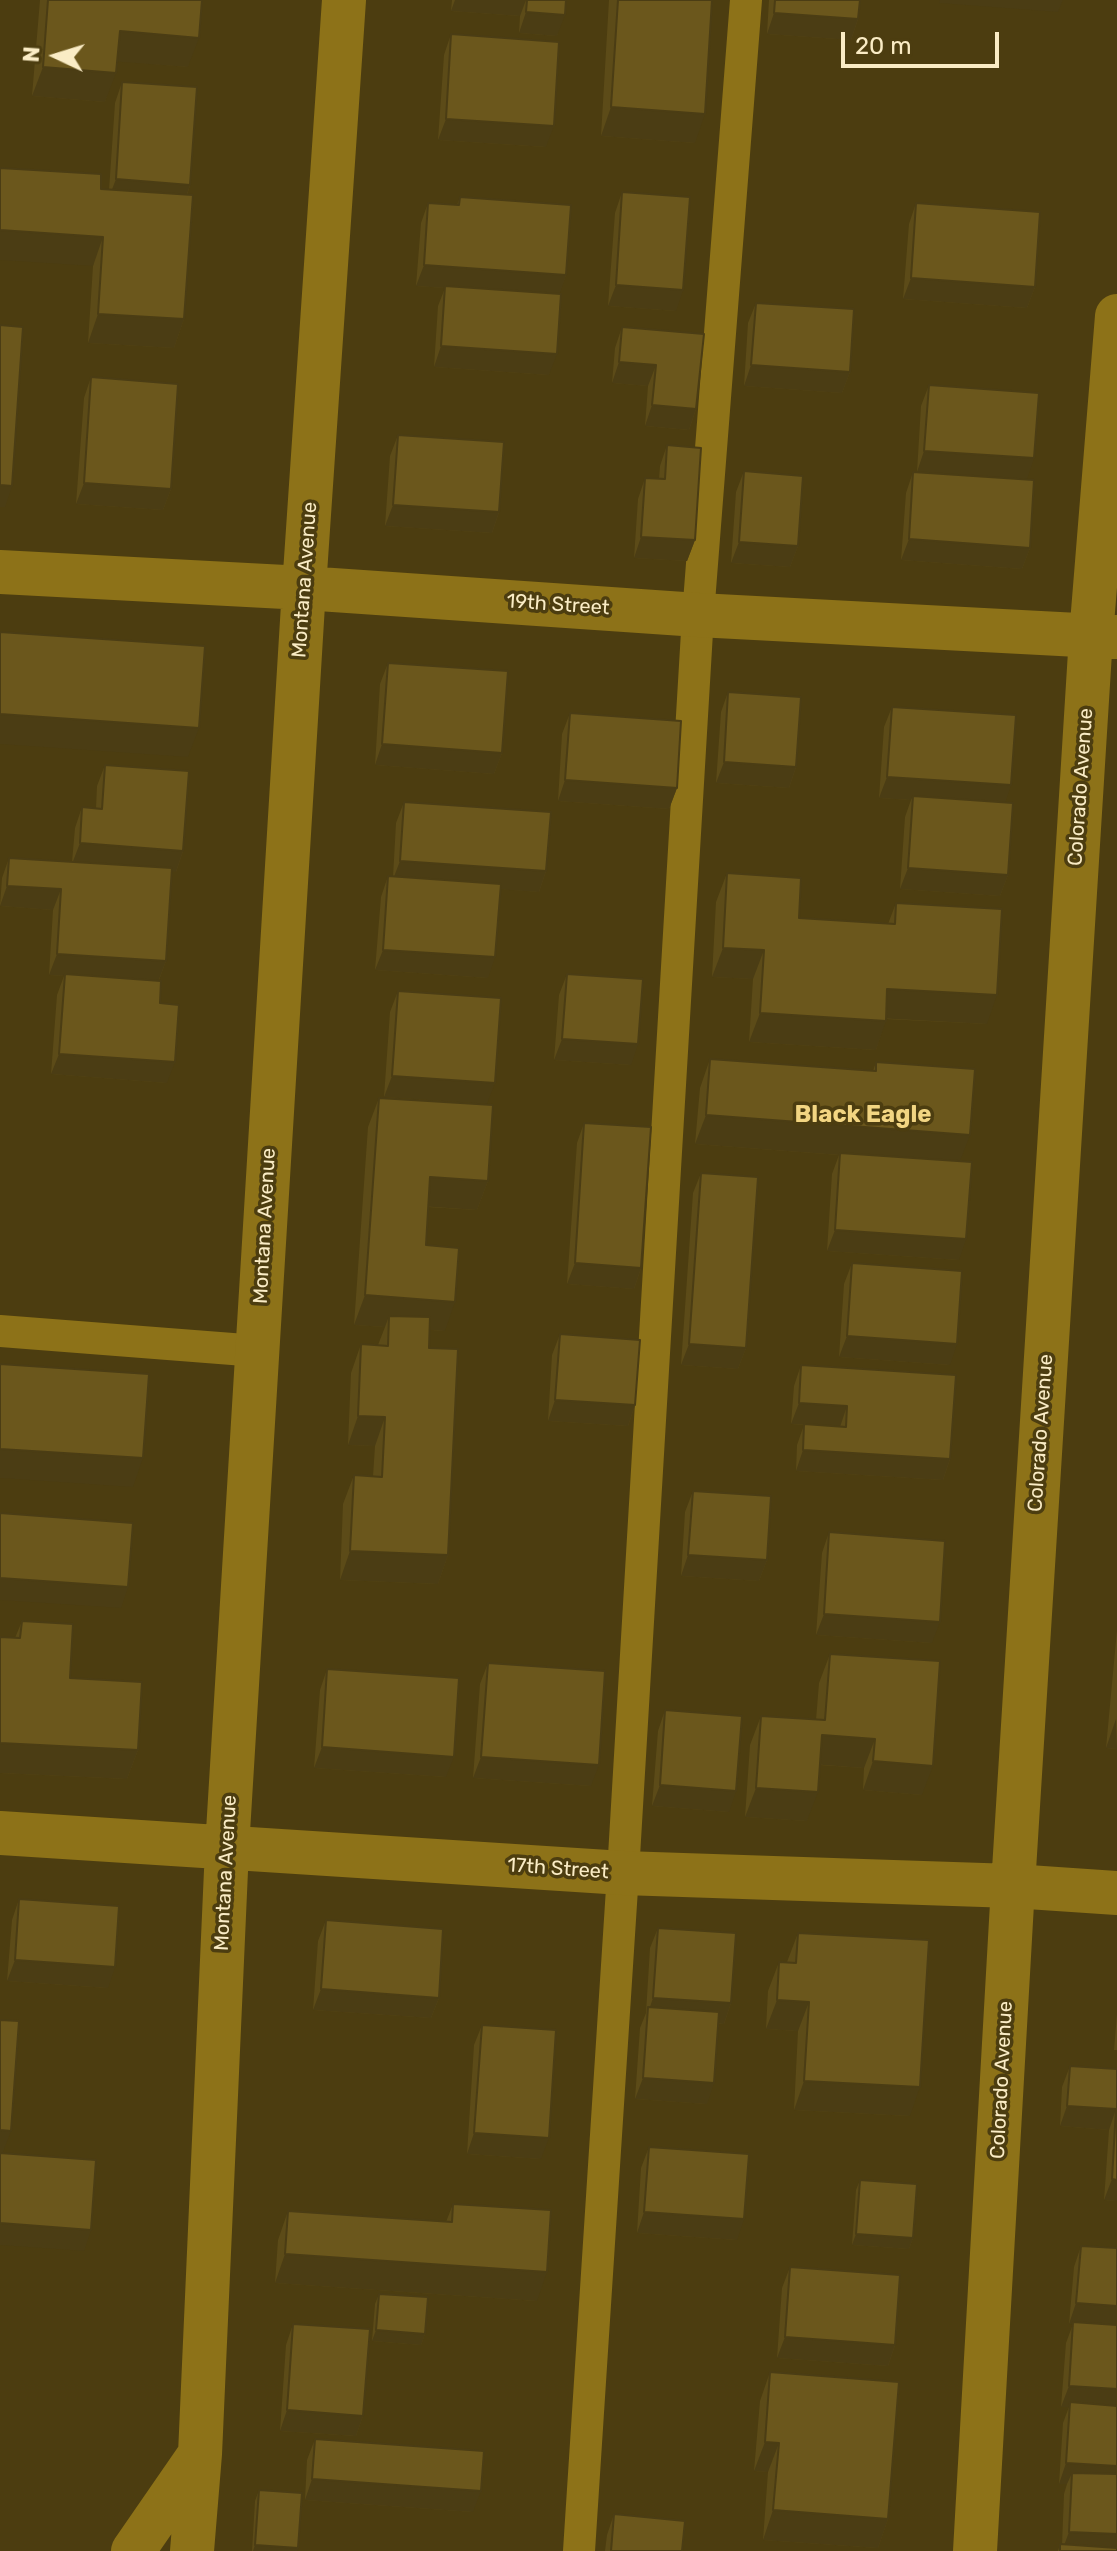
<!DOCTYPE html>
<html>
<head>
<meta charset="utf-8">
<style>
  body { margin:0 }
  #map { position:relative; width:1117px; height:2551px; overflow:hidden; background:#4c3d10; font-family:Rubik,sans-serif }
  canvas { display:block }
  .north { position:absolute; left:16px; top:16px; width:80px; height:80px; -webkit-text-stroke:6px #4c3d10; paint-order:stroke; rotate:274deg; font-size:22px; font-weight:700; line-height:32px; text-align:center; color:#faecc5 }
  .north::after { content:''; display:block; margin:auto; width:28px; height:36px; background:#faecc5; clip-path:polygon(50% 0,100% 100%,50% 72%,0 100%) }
  .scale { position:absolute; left:841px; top:32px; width:158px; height:36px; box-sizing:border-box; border:4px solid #faecc5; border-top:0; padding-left:10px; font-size:24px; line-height:28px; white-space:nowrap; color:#faecc5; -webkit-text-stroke:6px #4c3d10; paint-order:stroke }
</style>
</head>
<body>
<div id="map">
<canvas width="1117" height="2551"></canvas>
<div class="north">N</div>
<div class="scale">20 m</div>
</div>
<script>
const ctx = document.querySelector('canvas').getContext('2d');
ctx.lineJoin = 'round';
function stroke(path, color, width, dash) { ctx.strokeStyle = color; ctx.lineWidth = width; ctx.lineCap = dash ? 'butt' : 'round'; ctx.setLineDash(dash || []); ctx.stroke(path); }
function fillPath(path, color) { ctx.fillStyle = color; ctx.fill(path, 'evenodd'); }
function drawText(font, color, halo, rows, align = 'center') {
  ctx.font = font + ' Rubik,sans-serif'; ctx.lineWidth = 7; ctx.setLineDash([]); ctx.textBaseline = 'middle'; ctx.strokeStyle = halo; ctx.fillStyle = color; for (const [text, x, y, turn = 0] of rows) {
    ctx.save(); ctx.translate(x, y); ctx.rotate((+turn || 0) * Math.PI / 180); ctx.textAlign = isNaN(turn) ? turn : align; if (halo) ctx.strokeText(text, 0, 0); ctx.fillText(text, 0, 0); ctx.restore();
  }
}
const lane = new Path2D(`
  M0 1331 258 1351
  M579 2551 623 1873 698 615 746 0`);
const street = new Path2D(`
  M0 572 304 588 698 615 1117 637
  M0 1833 623 1873 1013 1886 1117 1893
  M133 2551 200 2454
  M192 2551 200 2454 227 1848 304 588 344 0
  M975 2551 1013 1886 1091 636 1117 316`);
const wall = new Path2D(`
  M40 0H202L188 67 117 61 105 102 32 96Z
  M452 0H566L557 36 519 33 520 16 451 11Z
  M609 0H712L695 143 601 136Z
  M769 0H860L858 19 851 40 767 34Z
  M451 34 546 147 438 140 444 55Z
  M122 82 190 185 187 195 184 319 174 348 88 343 93 266 101 189 109 190 115 103Z
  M622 192 676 311 608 306 615 213Z
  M460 197 566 275 559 294 549 375 434 367 438 306 445 288 416 286 421 223 428 203 457 205Z
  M916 203 1035 287 1027 308 903 299 909 224Z
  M756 303 850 372 842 393 744 386 748 323Z
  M622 327 696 409 689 430 645 426 648 386 612 383 615 348Z
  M91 377 171 489 163 510 76 504 84 398Z
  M929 385 1027 479 917 472 921 406Z
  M398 435 499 512 492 533 385 526 390 456Z
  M667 445 695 540 687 561 634 558 638 499 645 478 659 479 660 466Z
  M744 471 798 546 790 567 731 563 736 492Z
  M913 472 1030 548 1022 569 901 560 906 493Z
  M388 663 502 753 494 774 375 765 380 684Z
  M728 692 796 767 789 788 716 783 721 712Z
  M892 707 1005 802 1008 875 1000 896 900 889 905 817 911 800 879 798 884 727Z
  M570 713 677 788 669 809 558 801 562 734Z
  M105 765 183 851 176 872 171 871 166 961 159 980 160 1003 167 1083 51 1074 57 995 64 976 49 975 53 910 0 906 2 878 9 858 72 862 75 828 82 807 96 808 97 786Z
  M404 802 546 871 539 892 500 889 488 978 375 970 381 897 388 876 393 877 396 823Z
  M727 873 799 918 888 924 896 903 987 1024 886 1019 876 1050 749 1042 753 979 712 977 716 902Z
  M567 974 631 1065 554 1060 559 995Z
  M398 991 487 1104 384 1097 390 1012Z
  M710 1059 873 1071 876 1062 960 1161 959 1260 827 1251 832 1174 839 1155 695 1144 700 1088Z
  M379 1098 488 1181 477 1210 428 1207 426 1245 445 1331 430 1330 429 1348 448 1555 438 1584 340 1580 343 1504 354 1475 373 1476 375 1446 348 1445 351 1373 361 1344 378 1345 385 1327 354 1325 368 1127Z
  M584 1123 641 1268 634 1289 567 1284 577 1143Z
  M701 1173 746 1348 738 1369 681 1365 693 1193Z
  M852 1263 950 1365 839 1357 844 1284Z
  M560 1334 635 1405 628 1426 548 1421 552 1355Z
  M801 1365 950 1459 943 1480 796 1471 797 1445 804 1425 791 1424 794 1386Z
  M693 1491 767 1560 759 1581 681 1576 685 1512Z
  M829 1532 932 1643 816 1635 822 1553Z
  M22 1621 70 1678 138 1750 127 1779 0 1773V1637L15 1638Z
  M1117 1630V1749L1106 1748Z
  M830 1654 922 1795 863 1790 864 1768 820 1765 807 1821 745 1817 750 1745 761 1716 816 1720 819 1683Z
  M488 1663 591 1786 473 1778 480 1684Z
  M327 1669 446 1777 314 1768 320 1690Z
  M665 1710 729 1812 652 1806 658 1731Z
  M19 1899 108 1988 7 1981 12 1920Z
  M326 1920 439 1998 431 2018 313 2010 318 1941Z
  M658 1928 731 2003 724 2024H718L707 2104 635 2099 640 2028 646 2013 650 1948Z
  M798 1933 910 2116 794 2110 798 2031 766 2029 768 1991 779 1962H787Z
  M1117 2014V2050H1114Z
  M482 2025 541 2159 467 2154 474 2045Z
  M1070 2066 1117 2069V2201L1104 2200 1109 2130 1060 2126 1062 2087Z
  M649 2147 737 2240 637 2233 641 2168Z
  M860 2180 913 2238 909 2249 852 2245 856 2190Z
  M453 2204 537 2301 275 2283 278 2240 288 2211 446 2222Z
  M1081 2246 1117 2551H1058L1060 2544 1062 2545 1064 2494 1067 2484H1059L1063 2423 1069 2407H1061L1066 2343 1073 2324H1069L1074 2267Z
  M790 2267 895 2345 888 2366 777 2358 782 2288Z
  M379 2294 425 2334 421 2345 372 2341 375 2304Z
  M293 2324 363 2416 356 2436 280 2431 286 2345Z
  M770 2372 888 2519 878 2548 763 2540 768 2472 754 2471 760 2401Z
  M315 2439 473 2512 305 2500 307 2460Z
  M259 2490 297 2551H252L255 2501Z
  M614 2514 682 2551H605L607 2535Z`);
const shadedWall = new Path2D(`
  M455 0H526L520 16 451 11Z
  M940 0H1063L1058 12 939 3Z
  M526 12 565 15 557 36 519 33Z
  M774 13 858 19 851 40 767 34Z
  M120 31 199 38 188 67 109 61Z
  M43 67 116 73 105 102 32 96Z
  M611 107 705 114 695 143 601 136Z
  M446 119 554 126 546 147 438 140Z
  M116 179 190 185 183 206 108 200Z
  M0 230 103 237 93 266 0 260Z
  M424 265 566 275 559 296 416 286Z
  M911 278 1035 287 1027 308 903 299Z
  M616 285 683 290 676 311 608 306Z
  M98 314 184 319 174 348 88 343Z
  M441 346 557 354 549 375 434 367Z
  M619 362 656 365 648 386 612 383Z
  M751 365 850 372 842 393 744 386Z
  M652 405 696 409 689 430 645 426Z
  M924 451 1034 458 1027 479 917 472Z
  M84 483 171 489 163 510 76 504Z
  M0 485 12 486 5 507H0Z
  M393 505 499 512 492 533 385 526Z
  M641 537 695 540 687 561 634 558Z
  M909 539 1030 548 1022 569 901 560Z
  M739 542 798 546 790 567 731 563Z
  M0 714 199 728 188 757 0 744Z
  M382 744 502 753 494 774 375 765Z
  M724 762 796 767 789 788 716 783Z
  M887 777 1011 785 1004 806 913 796 911 800 879 798Z
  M565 780 677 788 669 809 558 801Z
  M80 843 183 851 176 872 72 864Z
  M400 861 546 871 539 892 392 882Z
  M908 868 1008 875 1000 896 900 889Z
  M7 886 61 889 53 910 0 906Z
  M723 948 764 950 753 979 712 977Z
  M383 950 495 957 488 978 375 970Z
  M57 954 166 961 158 982 49 975Z
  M887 989 997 995 987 1024 877 1018Z
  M760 1013 886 1021 876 1050 749 1042Z
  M562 1039 638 1044 631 1065 554 1060Z
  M59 1054 175 1062 167 1083 51 1074Z
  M392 1076 495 1083 487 1104 384 1097Z
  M706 1115 970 1135 959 1164 695 1144Z
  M430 1177 488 1181 477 1210 420 1206Z
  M835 1230 966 1239 959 1260 827 1251Z
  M575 1263 641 1268 634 1289 567 1284Z
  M365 1295 455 1302 445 1331 388 1327 389 1316 385 1327 354 1325Z
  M847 1336 957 1344 950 1365 839 1357Z
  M689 1344 746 1348 738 1369 681 1365Z
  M555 1400 635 1405 628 1426 548 1421Z
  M799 1403 847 1406 840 1427 791 1424Z
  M358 1416 385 1417 375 1446 348 1445Z
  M0 1449 143 1458 133 1487 0 1478Z
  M803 1450 950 1459 943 1480 796 1471Z
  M350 1551 448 1555 438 1584 340 1580Z
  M688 1555 767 1560 759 1581 681 1576Z
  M0 1578 128 1587 121 1608 0 1600Z
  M824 1614 940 1622 932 1643 816 1635Z
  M1116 1719 1117 1749 1106 1748Z
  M822 1735 875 1739 864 1768 811 1764Z
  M0 1743 138 1750 127 1779 0 1773Z
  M322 1747 454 1757 446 1777 314 1768Z
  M481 1757 599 1765 591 1786 473 1778Z
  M873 1761 933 1766 922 1795 863 1790Z
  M660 1785 736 1791 729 1812 652 1806Z
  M756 1788 818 1792 807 1821 745 1817Z
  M15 1960 115 1967 108 1988 7 1981Z
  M321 1989 439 1998 431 2018 313 2010Z
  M653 1998 731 2003 724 2024 647 2019 648 2013Z
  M777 2000 809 2002 798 2031 766 2029Z
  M643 2078 714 2083 707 2104 635 2099Z
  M804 2081 920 2087 910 2116 794 2110Z
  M1067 2106 1116 2109 1109 2130 1060 2126Z
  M0 2130 11 2131 3 2152H0Z
  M474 2133 549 2138 541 2159 467 2154Z
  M1112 2179 1117 2180V2201L1104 2200Z
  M644 2212 744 2219 737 2240 637 2233Z
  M0 2223 91 2230 84 2251 0 2245Z
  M856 2234 913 2238 909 2249 852 2245Z
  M285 2254 547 2272 537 2301 275 2283Z
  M1076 2303 1117 2306V2327L1069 2324Z
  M376 2330 425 2334 421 2345 372 2341Z
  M785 2337 895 2345 888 2366 777 2358Z
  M1069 2386 1117 2389V2411L1070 2402 1069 2407H1061Z
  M287 2410 363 2416 356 2436 280 2431Z
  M765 2442 779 2443 768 2472 754 2471Z
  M1066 2463 1117 2466V2488L1072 2473 1067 2484H1059Z
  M312 2479 481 2491 473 2512 305 2500Z
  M773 2510 888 2519 878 2548 763 2540Z
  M1069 2532 1117 2534V2551H1062Z
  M255 2545 298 2548 297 2551H253Z`);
const building = new Path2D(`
  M48 0H202L199 38 120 31 116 73 43 67Z
  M527 0H566L565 15 526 12Z
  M618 0H712L705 114 611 107Z
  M775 0H860L858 19 774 13Z
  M451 34 559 42 554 126 446 119Z
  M122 82 197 87 190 185 116 179Z
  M0 168 101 174V189L193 195 184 319 98 314 103 237 0 230Z
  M622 192 690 197 683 290 616 285Z
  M460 197 571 205 566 275 424 265 428 203 459 205Z
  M916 203 1040 212 1035 287 911 278Z
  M445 286 561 294 557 354 441 346Z
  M756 303 854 309 850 372 751 365Z
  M0 325 23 327 12 486 0 485Z
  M622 327 704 334 696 409 652 405 656 365 619 362Z
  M91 377 178 384 171 489 84 483Z
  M929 385 1039 393 1034 458 924 451Z
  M398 435 504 442 499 512 393 505Z
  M667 445 701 448 695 540 641 537 645 478 665 479Z
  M744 471 803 476 798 546 739 542Z
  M913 472 1034 480 1030 548 909 539Z
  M0 632 205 646 199 728 0 714Z
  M388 663 508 671 502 753 382 744Z
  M728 692 801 697 796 767 724 762Z
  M892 707 1016 715 1011 785 887 777Z
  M570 713 681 721 677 788 565 780Z
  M105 765 189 771 183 851 80 843 82 807 102 809Z
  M913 796 1013 803 1008 875 908 868Z
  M404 802 551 812 546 871 400 861Z
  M9 858 172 868 166 961 57 954 61 889 7 886Z
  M727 873 801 878 799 918 895 924 896 903 1002 909 997 995 887 989 886 1021 760 1013 764 950 723 948Z
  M388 876 501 884 495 957 383 950Z
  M65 974 161 981 160 1003 179 1005 175 1062 59 1054Z
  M567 974 643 979 638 1044 562 1039Z
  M398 991 501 998 495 1083 392 1076Z
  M710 1059 876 1071V1062L975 1069 970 1135 706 1115Z
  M379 1098 493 1105 488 1181 430 1177 426 1245 459 1248 455 1302 365 1295Z
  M584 1123 651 1127 641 1268 575 1263Z
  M840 1153 972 1162 966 1239 835 1230Z
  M701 1173 758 1177 746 1348 689 1344Z
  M852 1263 962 1271 957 1344 847 1336Z
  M389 1316 430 1317 429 1348 458 1349 448 1555 350 1551 354 1475 382 1477 385 1417 358 1416 361 1344 388 1346Z
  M560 1334 640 1340 635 1405 555 1400Z
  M0 1364 149 1374 143 1458 0 1449Z
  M801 1365 956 1375 950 1459 803 1450 804 1424 846 1427 847 1406 799 1403Z
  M693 1491 771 1496 767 1560 688 1555Z
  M0 1513 133 1523 128 1587 0 1578Z
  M829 1532 945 1541 940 1622 824 1614Z
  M22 1621 73 1624 70 1678 142 1682 138 1750 0 1743V1637L20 1638Z
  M830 1654 940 1661 933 1766 873 1761 875 1739 822 1735 818 1792 756 1788 761 1716 825 1720Z
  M488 1663 605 1671 599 1765 481 1757Z
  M327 1669 459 1678 454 1757 322 1747Z
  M665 1710 742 1716 736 1791 660 1785Z
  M19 1899 119 1906 115 1967 15 1960Z
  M326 1920 443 1929 439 1998 321 1989Z
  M658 1928 736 1933 731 2003 653 1998Z
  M798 1933 929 1940 920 2087 804 2081 809 2002 777 2000 779 1962 796 1963Z
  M648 2007 719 2012 714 2083 643 2078Z
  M0 2020 19 2021 11 2131 0 2130Z
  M482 2025 556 2030 549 2138 474 2133Z
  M1070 2066 1117 2069V2180L1112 2179 1116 2109 1067 2106Z
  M649 2147 749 2154 744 2219 644 2212Z
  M0 2153 96 2160 91 2230 0 2223Z
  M860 2180 917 2184 913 2238 856 2234Z
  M453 2204 551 2210 547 2272 285 2254 288 2211 452 2222Z
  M1081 2246 1117 2248V2306L1076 2303Z
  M790 2267 900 2275 895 2345 785 2337Z
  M379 2294 428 2297 425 2334 376 2330Z
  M1073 2322 1117 2325V2389L1069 2386Z
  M293 2324 370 2329 363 2416 287 2410Z
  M770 2372 899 2382 888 2519 773 2510 779 2443 765 2442Z
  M1070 2402 1117 2406V2466L1066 2463Z
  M315 2439 484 2451 481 2491 312 2479Z
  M1072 2473 1117 2474V2534L1069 2532Z
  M259 2490 302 2493 298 2548 255 2545Z
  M614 2514 685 2521 682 2551H611Z
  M1060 2544 1117 2548V2551H1060Z`);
const streetNames = [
  ["Montana Avenue",305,580,-86],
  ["19th Street",558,605,4],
  ["Colorado Avenue",1081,787,-86],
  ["Montana Avenue",265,1226,-87],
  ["Colorado Avenue",1041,1433,-86],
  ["17th Street",558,1869,4],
  ["Montana Avenue",226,1873,-87],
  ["Colorado Avenue",1002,2080,-87]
];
const quarterNames = [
  ["Black Eagle",863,1115]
];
stroke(lane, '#8d7218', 32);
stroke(street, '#8d7218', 44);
fillPath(wall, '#5c4b18');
fillPath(shadedWall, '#4b3d14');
fillPath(building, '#6b571c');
stroke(building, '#4b3d14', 2);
drawText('20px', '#faecc5', '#4c3d10', streetNames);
drawText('bold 24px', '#f2d582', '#4c3d10', quarterNames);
</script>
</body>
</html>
